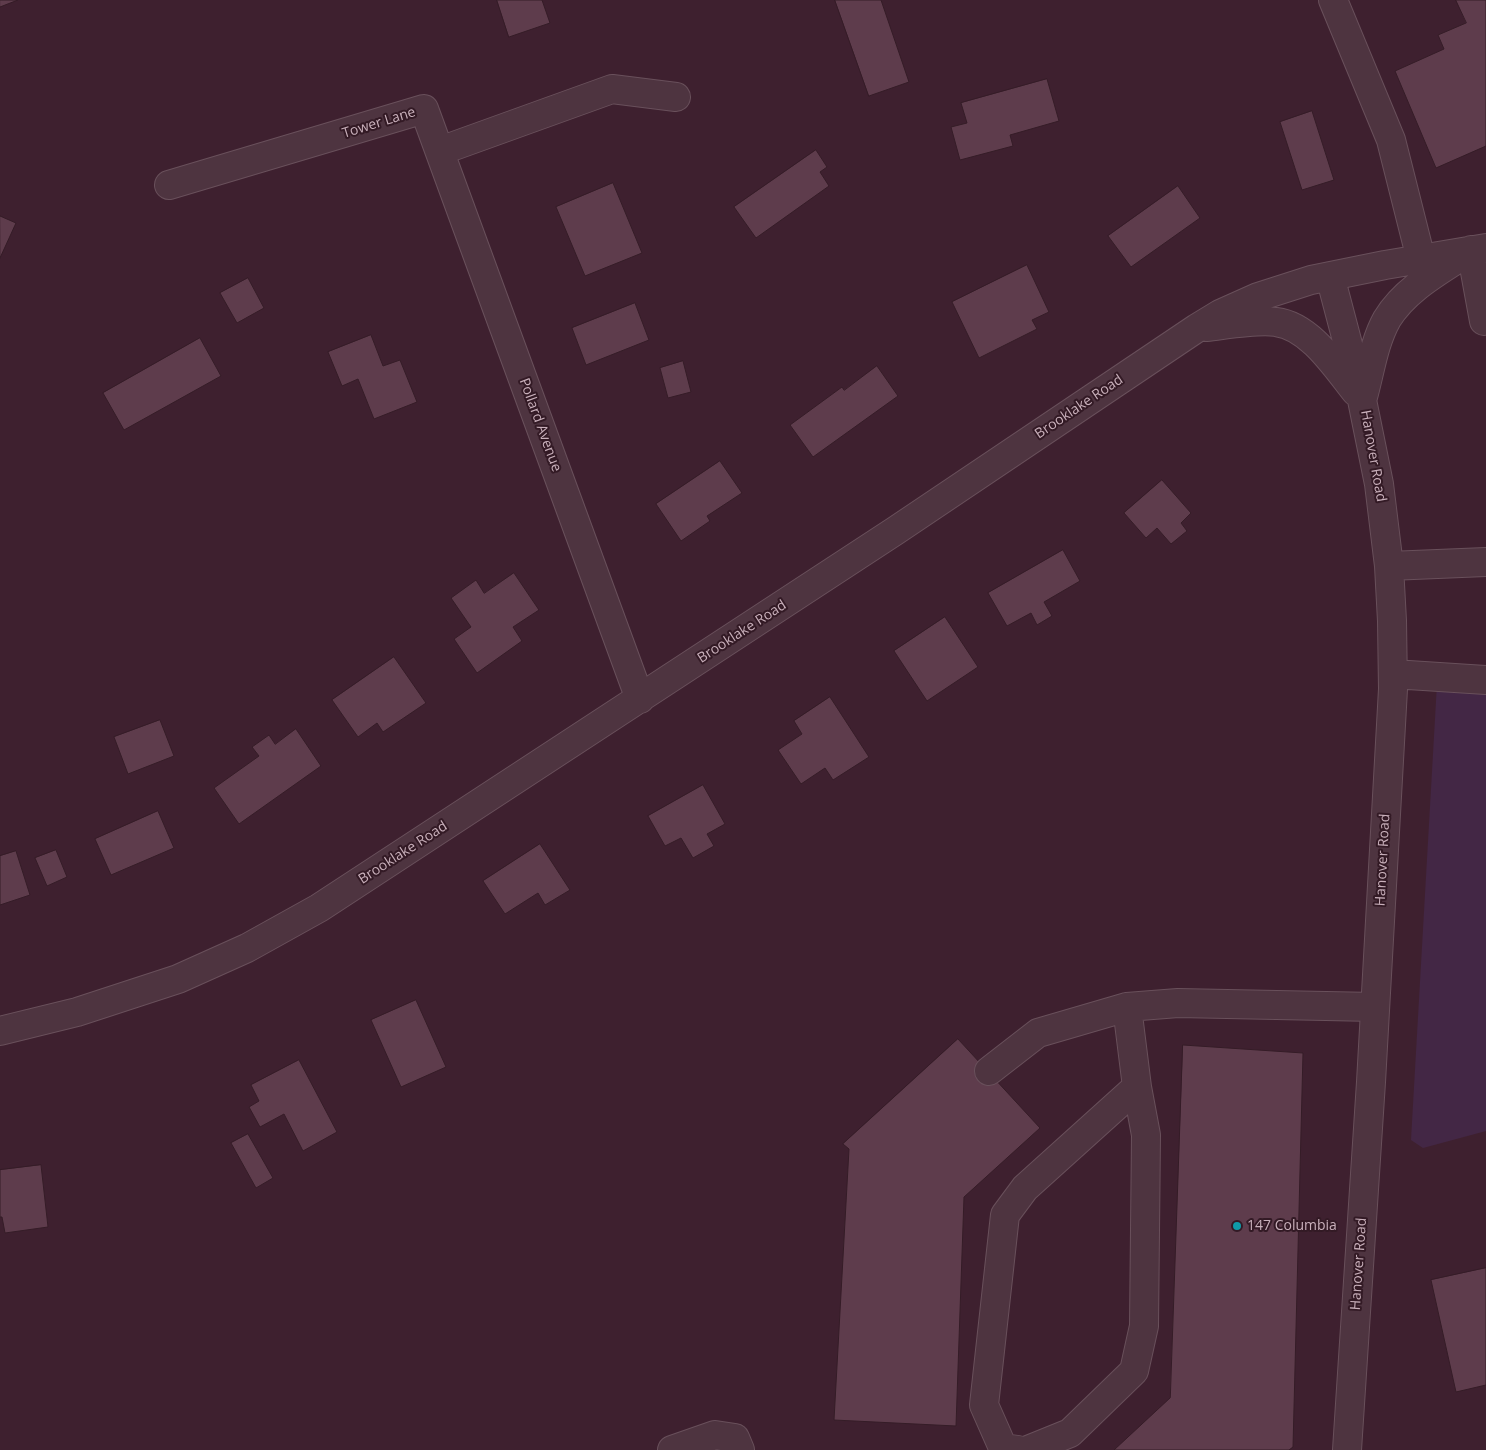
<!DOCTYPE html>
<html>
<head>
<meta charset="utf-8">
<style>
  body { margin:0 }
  canvas { display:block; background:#3e202f }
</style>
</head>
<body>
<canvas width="1486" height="1450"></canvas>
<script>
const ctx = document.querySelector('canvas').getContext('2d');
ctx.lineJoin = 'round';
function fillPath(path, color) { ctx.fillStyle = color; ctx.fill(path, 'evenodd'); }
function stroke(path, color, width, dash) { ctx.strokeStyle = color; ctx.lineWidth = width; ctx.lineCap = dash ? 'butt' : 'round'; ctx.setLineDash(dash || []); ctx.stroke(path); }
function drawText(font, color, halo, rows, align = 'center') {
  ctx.font = font + ' "Open Sans",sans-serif'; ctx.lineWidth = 4; ctx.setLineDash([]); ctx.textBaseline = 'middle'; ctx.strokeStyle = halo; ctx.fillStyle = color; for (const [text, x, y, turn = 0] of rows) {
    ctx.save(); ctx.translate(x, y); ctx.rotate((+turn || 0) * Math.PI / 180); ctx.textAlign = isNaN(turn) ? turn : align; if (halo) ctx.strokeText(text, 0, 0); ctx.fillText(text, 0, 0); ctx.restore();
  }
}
const green = new Path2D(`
  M1437 684 1486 688V1131L1423 1148 1411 1140Z`);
const building = new Path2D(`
  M0 0H18L0 7Z
  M497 0H542L550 23 509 37Z
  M835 0H881L909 82 869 96Z
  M1456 0H1486V146L1436 168 1395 71 1444 49 1438 35 1466 23Z
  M1047 79 1059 121 1010 135 1013 146 960 160 951 127 967 123 961 103Z
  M1312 111 1334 180 1302 190 1280 122Z
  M816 150 827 167 820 172 829 186 756 238 734 207Z
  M613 183 642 253 585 276 556 207Z
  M1178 186 1200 218 1131 267 1108 236Z
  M0 216 16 223 0 258Z
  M1027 265 1049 312 1032 320 1037 329 979 358 952 302Z
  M248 278 264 308 237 323 220 293Z
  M635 303 649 340 586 365 572 328Z
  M371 335 383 366 400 360 417 402 374 419 358 379 342 386 328 352Z
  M200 338 221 376 124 430 103 393Z
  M683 361 691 392 668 398 660 368Z
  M877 366 898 396 813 457 790 425 842 387 844 390Z
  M720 461 742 493 707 516 710 521 681 541 656 504Z
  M1162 480 1191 513 1181 523 1187 531 1171 544 1157 528 1146 538 1124 513Z
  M1063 550 1080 581 1044 602 1052 616 1037 625 1031 613 1007 626 988 593Z
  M514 573 539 610 513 627 522 641 477 673 454 639 471 627 451 598 476 580 484 593Z
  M945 617 978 667 927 701 894 651Z
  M394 657 426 703 383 732 377 723 358 737 332 700Z
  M830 697 869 757 833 780 825 768 801 784 778 750 802 734 794 721Z
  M160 720 174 756 128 774 114 737Z
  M296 729 321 766 239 824 214 788 259 756 252 747 269 735 275 744Z
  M703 785 725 824 707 834 714 846 693 858 681 838 665 846 648 816Z
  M158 811 174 848 111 875 95 839Z
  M540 844 570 890 545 905 538 893 505 914 483 881Z
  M56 850 67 877 47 886 35 858Z
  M16 851 30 895 0 905V856Z
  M416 1000 446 1067 401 1087 371 1020Z
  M958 1039 1040 1128 964 1197 956 1426 834 1420 849 1149 843 1144Z
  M1183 1045 1303 1053 1293 1447 1289 1450H1114L1170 1398Z
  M299 1060 337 1132 303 1151 284 1114 260 1127 249 1107 259 1101 251 1085Z
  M248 1134 273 1178 256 1188 231 1143Z
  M41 1165 48 1227 5 1233 2 1217H0V1170Z
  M1486 1268V1385L1456 1392 1431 1280Z`);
const minor = new Path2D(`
  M1333 0 1391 140 1421 259
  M440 151 612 89 676 97
  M169 185 424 109 640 699
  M1330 276 1360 390 1363 397 1362 400 1379 484 1389 566 1392 621 1393 689 1371 1082 1347 1450
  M1206 327C1225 325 1258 319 1276 322 1310 326 1336 367 1356 392
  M1363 397C1370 372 1374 342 1387 319 1406 288 1441 270 1471 250L1484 321 1486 320
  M1389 566 1486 562
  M1393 674 1486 680
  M0 1031 77 1012 178 979 247 948 319 908 895 531 1197 328 1220 314 1258 297 1311 280 1385 265 1486 248
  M989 1071 1038 1033 1127 1007 1178 1003 1375 1007
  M672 1450 715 1435 735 1438 740 1450
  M1018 1450 1003 1448 984 1405 1005 1215 1025 1188 1137 1087
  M1028 1450 1070 1433 1134 1371 1144 1326 1146 1135 1137 1087 1127 1007`);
const markers = [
  [1237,1226,5,"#0f9aa8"]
];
const streetNames = [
  ["Tower Lane",379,123,-17],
  ["Brooklake Road",1079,407,-34],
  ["Pollard Avenue",540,425,70],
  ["Hanover Road",1373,456,80],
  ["Brooklake Road",742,632,-33],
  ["Brooklake Road",403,853,-33],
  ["Hanover Road",1383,860,-87],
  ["Hanover Road",1359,1264,-86]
];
const poiNames = [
  ["147 Columbia",1247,1226]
];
fillPath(green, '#432745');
fillPath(building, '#5e3c4c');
stroke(building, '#351c27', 1);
stroke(minor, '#69505b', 30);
stroke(minor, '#4e3440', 28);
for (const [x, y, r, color] of markers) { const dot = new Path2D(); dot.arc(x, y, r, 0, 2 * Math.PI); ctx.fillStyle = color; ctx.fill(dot); stroke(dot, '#331a25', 2); }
drawText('14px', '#c9b0bb', '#331a25', streetNames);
drawText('14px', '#c9b0bb', '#331a25', poiNames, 'left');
</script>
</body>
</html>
